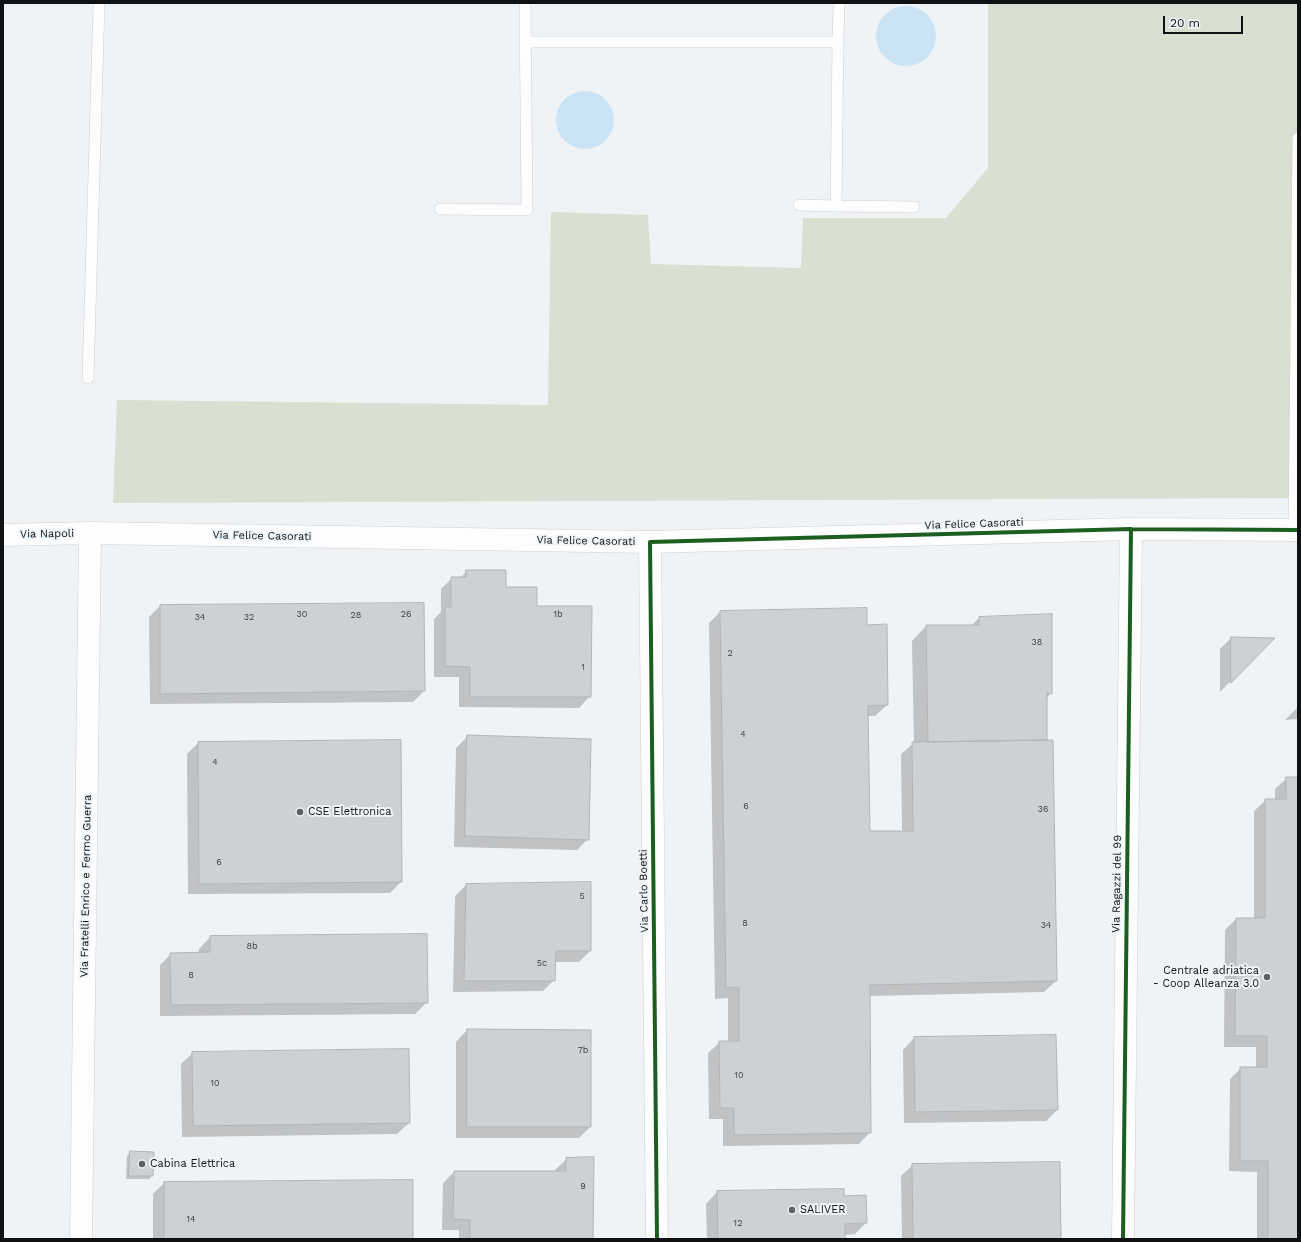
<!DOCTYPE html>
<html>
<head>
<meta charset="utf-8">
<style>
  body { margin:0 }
  #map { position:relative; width:1301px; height:1242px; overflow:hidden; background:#f0f3f6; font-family:"Work Sans",sans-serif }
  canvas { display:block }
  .frame { position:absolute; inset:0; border:4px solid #0f1112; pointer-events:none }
  .scale { position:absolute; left:1163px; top:16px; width:80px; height:18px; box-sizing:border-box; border:2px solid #0f1112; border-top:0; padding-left:5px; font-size:12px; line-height:14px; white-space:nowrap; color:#0f1112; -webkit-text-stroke:3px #eef4f8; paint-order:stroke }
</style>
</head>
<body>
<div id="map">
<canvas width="1301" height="1242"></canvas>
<div class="frame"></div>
<div class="scale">20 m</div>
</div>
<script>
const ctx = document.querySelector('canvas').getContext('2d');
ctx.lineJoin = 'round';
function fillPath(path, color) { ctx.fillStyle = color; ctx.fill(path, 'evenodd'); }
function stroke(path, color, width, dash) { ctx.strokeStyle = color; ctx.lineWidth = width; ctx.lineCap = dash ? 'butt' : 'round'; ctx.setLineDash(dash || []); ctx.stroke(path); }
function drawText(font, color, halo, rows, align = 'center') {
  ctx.font = font + ' "Work Sans",sans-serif'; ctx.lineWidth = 4; ctx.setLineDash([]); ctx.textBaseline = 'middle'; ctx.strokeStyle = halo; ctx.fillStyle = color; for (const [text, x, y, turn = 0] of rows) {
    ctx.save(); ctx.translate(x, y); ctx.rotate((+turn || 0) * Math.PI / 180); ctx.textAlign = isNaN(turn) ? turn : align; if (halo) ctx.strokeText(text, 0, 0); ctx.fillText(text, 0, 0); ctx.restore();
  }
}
const green = new Path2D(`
  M988 3H1298V498L113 503 117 400 548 405 551 212 648 215 651 264 801 268 803 218H946L988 168Z`);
const water = new Path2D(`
  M876 36a30 30 0 1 1 60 0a30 30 0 1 1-60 0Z
  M556 120a29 29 0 1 1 58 0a29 29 0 1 1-58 0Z`);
const shadow = new Path2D(`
  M467 571 505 588 536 607 590 696 579 708 459 707V677H434V619L441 612V589L452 578H460Z
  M160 606 424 691 413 702 150 704 149 617Z
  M720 612 866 626 887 705 875 716H867L869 832H902L901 754 914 743 912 641 926 626H971L979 618 1051 693 1046 699V739L1045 741 1056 981 1044 992 869 996 870 1132 859 1144 723 1146V1119H709L708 1053 720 1042H728V998L715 999 709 623Z
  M1231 638 1272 639 1220 692V649Z
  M1298 707V719L1285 720Z
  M468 736 588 839 577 850 454 847 456 748Z
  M198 743 401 882 390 893 188 894 187 754Z
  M1287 778H1298V1239H1257V1172L1229 1171 1230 1079 1241 1068H1256V1047H1224L1225 930 1236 919H1254V811L1266 800H1275V789Z
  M466 885 590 951 579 962H555L554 980 543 991 453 992 455 896Z
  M210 937 427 1002 415 1014 160 1016V965L171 954H199V949Z
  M467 1030 590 1127 579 1138H456V1042Z
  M914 1038 1057 1110 1046 1121 904 1123 903 1050Z
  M193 1053 409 1123 397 1134 182 1137 181 1064Z
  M130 1152 153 1153 152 1176 149 1179H126L127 1156Z
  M567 1159 592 1239H459V1230H442L443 1183 454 1172H555V1170Z
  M913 1165 1060 1239H902L901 1176Z
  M412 1181V1239H153V1194L164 1183Z
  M717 1192 843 1197 866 1223 855 1234 844 1235V1239H707L706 1204Z`);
const building = new Path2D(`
  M466 570H506V587H537V606H592L591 697H470V667L445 666V607H451V577H466Z
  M424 603 425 691 160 694V605Z
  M867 608V625L887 624 888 705 868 706 870 831H913L912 742 1053 740 1057 981 870 985 871 1133 734 1135V1108H720L719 1041H739V987L726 988 720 611Z
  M1052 614V694L1047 693V740L928 742 926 625H979V617Z
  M1231 637 1275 638 1231 683Z
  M467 735 591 739 589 840 465 836Z
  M401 740 402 882 199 884 198 742Z
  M1286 777H1298V1239H1268V1161H1240V1067H1267V1036H1235L1236 918H1265V799H1286Z
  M591 882V951H556L555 981H464L466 884Z
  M427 934 428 1003 171 1005 170 953 210 952V936Z
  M467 1029 591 1030V1127H467Z
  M1056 1035 1058 1110 915 1112 914 1037Z
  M409 1049 410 1123 193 1126 192 1052Z
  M130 1151 154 1152 153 1176H129Z
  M594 1157 593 1239H470V1220L453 1219 454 1171H566V1158Z
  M1060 1162 1061 1239H913L912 1164Z
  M413 1180V1239H164V1182Z
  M844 1189V1196L866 1195 867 1223 845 1224V1239H718L717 1191Z`);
const lane = new Path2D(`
  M525 42H838L839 3
  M838 42 836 206 914 207
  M799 205 836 206
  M440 209 527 210 525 3
  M88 378 99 3
  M1294 531 1298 138`);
const street = new Path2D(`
  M3 535 90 533 650 542 1131 529 1298 530
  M650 542 657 1239
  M81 1239 90 533
  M1123 1239 1131 529`);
const cycleway = new Path2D(`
  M657 1239 650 542 1131 529 1298 530
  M1123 1239 1131 529`);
const markers = [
  [300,812,4,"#5e6062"],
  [1267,977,4,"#5e6062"],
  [142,1164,4,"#5e6062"],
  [792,1210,4,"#5e6062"]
];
const numberNames = [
  ["30",302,614],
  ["26",406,614],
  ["1b",558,614],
  ["28",356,615],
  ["34",200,617],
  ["32",249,617],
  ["38",1037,642],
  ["2",730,653],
  ["1",583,667],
  ["4",743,734],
  ["4",215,762],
  ["6",746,806],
  ["36",1043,809],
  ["6",219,862],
  ["5",582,896],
  ["8",745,923],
  ["34",1046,925],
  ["8b",252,946],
  ["5c",542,963],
  ["8",191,975],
  ["7b",583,1050],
  ["10",739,1075],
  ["10",215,1083],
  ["9",583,1186],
  ["14",191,1219],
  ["12",738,1223]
];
const streetNames = [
  ["Via Felice Casorati",974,524,-2],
  ["Via Napoli",47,534,-1],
  ["Via Felice Casorati",262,536,1],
  ["Via Felice Casorati",586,541,1],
  ["Via Ragazzi del 99",1117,884,-89],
  ["Via Fratelli Enrico e Fermo Guerra",86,886,-89],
  ["Via Carlo Boetti",644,891,-91]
];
const poiNames = [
  ["CSE Elettronica",308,812],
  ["Centrale adriatica",1259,971,"right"],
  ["- Coop Alleanza 3.0",1259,984,"right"],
  ["Cabina Elettrica",150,1164],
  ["SALIVER",800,1210]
];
fillPath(green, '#d9dfd1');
fillPath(water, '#cae3f5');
fillPath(shadow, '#0003');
fillPath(building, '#ced1d3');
stroke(building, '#b2b4b6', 1);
stroke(lane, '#ccced1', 12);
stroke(street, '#ccced1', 23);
stroke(lane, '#fdfdfe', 11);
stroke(street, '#fdfdfe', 22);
stroke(cycleway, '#1b5e20', 4);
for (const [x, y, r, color] of markers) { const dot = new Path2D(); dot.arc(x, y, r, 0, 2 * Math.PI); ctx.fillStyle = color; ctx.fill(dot); stroke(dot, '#eef4f8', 1.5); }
drawText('9px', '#3f4142', null, numberNames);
drawText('11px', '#0f1112', '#eef4f8', streetNames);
drawText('11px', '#0f1112', '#eef4f8', poiNames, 'left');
</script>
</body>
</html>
